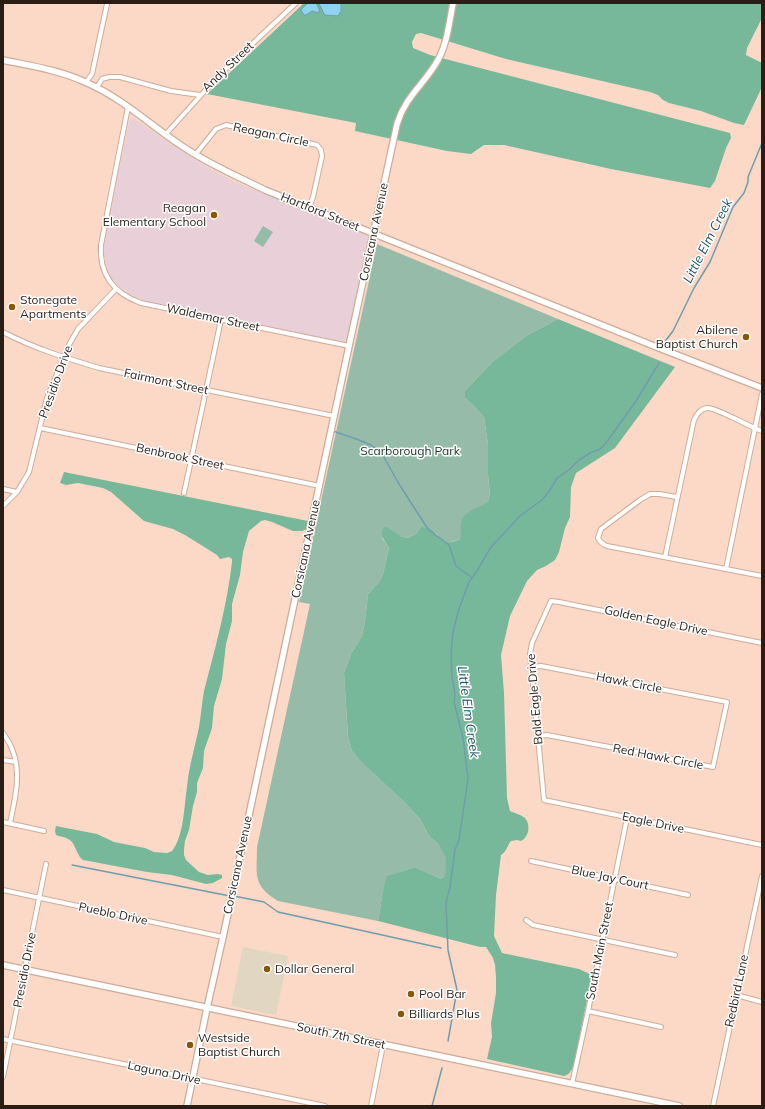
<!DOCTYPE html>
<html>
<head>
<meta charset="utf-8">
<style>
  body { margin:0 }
  #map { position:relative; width:765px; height:1109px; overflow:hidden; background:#fbd9c6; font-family:Mulish,sans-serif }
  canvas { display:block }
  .frame { position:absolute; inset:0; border:4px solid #291d16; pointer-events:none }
</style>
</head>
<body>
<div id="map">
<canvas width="765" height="1109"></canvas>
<div class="frame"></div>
</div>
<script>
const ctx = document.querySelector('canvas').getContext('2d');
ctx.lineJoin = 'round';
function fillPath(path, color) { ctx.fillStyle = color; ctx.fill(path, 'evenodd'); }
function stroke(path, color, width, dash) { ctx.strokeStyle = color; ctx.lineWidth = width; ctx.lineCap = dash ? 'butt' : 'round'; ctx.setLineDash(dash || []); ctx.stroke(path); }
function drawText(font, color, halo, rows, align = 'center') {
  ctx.font = font + ' Mulish,sans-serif'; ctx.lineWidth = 3; ctx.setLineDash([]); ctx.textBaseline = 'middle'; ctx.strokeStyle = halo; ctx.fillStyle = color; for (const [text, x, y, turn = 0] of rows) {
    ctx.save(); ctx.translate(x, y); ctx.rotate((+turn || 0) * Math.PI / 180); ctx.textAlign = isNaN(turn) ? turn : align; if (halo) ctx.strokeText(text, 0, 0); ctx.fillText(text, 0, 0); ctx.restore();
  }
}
const commercial = new Path2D(`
  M243 947 288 956 276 1015 231 1006Z`);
const education = new Path2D(`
  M133 118 202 164 235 182 369 235 346 343 144 301 125 292 116 283 109 275 103 253 104 240 129 122Z`);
const green = new Path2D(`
  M263 226 273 232 263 247 254 241Z
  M377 244 558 319 526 336 492 362 465 391V398L474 406 484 417 488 445V475L490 496 488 502 481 507 473 510 461 522V533L460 539 446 544 440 541 437 534 421 527 416 534 408 538 400 536 382 538 389 548 383 574 379 582 368 594 365 621 362 636 351 654 344 673 348 736 352 751 360 761 404 802 420 819 429 836 438 844 447 858 445 876 441 879 415 867 388 876C382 891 381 906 378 921L278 901C252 885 257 875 257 847L310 604 299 602Z`);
const forest = new Path2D(`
  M304 3H762V18L747 48 746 55 762 63V87L744 125 734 123 701 111 669 103 663 100 658 95 650 92 506 59 421 33 416 34 412 42 413 48 430 55 730 133 731 138 726 148 715 181 710 188 611 169 504 145H484L471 154 447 151 355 131 356 123 207 94Z
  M558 319 675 367 615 448 576 473 571 487 570 517 565 528 559 552 555 560 546 566 537 570 527 581 510 616 501 655 504 693 507 798 510 811C514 813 522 815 525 818 531 825 529 837 521 841L517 840 511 841C507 846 507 851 501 855L496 895 494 936 502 953 579 969 592 975 575 1059C573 1066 572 1074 564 1076L487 1059 492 1037 491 1023 496 993V977L495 965 493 958 486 947H480L378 921C381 906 382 891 387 876L415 867 441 879 445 876 446 858 438 844 429 836 420 819 404 802 360 761 352 751 348 736 344 673 351 654 362 636 365 621 368 594 379 582 383 574 389 548C385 541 380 537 383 528L387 527 400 536 408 538 416 534 421 527C443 528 435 551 460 539 461 533 460 529 461 523 463 511 479 508 488 502L490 495 488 475V445L484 417 474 406 465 398V391L492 362 526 336Z
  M64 472 308 521 307 529 302 531H293L272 522 265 520 261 521 249 531 243 552 240 575 232 604V621L226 644 222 679 214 706 212 728 204 751 203 768 197 783V792L193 806 189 830 185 841 184 849V855L186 860 199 872 208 875 218 874 222 875V878L213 883 206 884 172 875 147 872 83 860C77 856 76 846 71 841 67 837 61 837 56 835L55 831 56 826 97 834 114 842 145 848 154 852 167 853 172 851C184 836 184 806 187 787 189 766 195 747 199 727 201 715 202 702 204 691 215 648 227 606 232 562V559L229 557 220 559 217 555 185 535 173 529 144 521 111 492 103 488 78 483 66 485 60 483Z`);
const water = new Path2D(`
  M308 3H316L319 9V13L312 11 306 15H304L301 10Z
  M319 3H341V11L338 16 325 15Z`);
const stream = new Path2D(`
  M663 344 673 331 694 288 710 262 733 207 744 193 748 182V177L762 143
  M333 431 359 440 371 445 381 452 399 484 424 523 429 530 449 545 456 566 471 577
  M72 865 230 896
  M234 896 264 902 278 912 441 948
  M448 1041 457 990 448 950 446 903 450 887 455 850 459 840 468 779 463 738 454 702 455 694 452 677 451 653 453 632 458 612 469 582 477 571 491 547 521 515 542 500 550 490 557 478 569 470 579 460 590 453 600 449 606 443 636 401 659 363
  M432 1106 442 1068`);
const street = new Path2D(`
  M86 82 92 74 107 4
  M97 87 102 79 109 77H120L171 91 200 95
  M128 107 101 245C99 274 113 293 141 303L349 346
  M165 135 221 73 296 3
  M195 155 216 129 226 125 317 145 321 150 322 156 313 197 309 208
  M3 332C33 348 66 358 99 368L334 416
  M40 428 320 486
  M3 489 17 492
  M184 493 221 320
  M677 497 659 494H650L640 500 601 529 598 538C600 542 602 544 607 546L762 576
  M3 506 17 492 29 472 47 398 70 343 78 329 116 289
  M665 557 694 420C697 414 700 409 707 408 716 407 749 427 762 431
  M726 569 762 394
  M762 643 559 602 551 601 532 643 530 654 544 800 762 845
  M531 667 541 666 727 702 713 767 547 735 538 736
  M3 733C6 738 10 743 12 749 22 772 15 800 10 823
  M3 760 16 762
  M3 822 44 831
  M531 861 688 895
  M3 890 223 937
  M526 920 533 925 675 955
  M736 995 762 1002
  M588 1011 661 1027
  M3 1039 325 1106
  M3 1077 46 864
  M572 1084 588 1011 627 818
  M371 1106 383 1045
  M713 1106 762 876`);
const secondary = new Path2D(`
  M3 60C31 66 59 70 85 82 121 97 150 125 182 146 208 164 237 176 265 190L659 348 762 388
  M3 965 679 1106
  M187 1106 207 1008 223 937 349 346 397 124C405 98 421 87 435 65 447 47 449 24 453 3`);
const markers = [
  [214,215,4,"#8a5700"],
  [12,307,4,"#8a5700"],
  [746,337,4,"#8a5700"],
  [267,969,4,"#8a5700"],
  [411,994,4,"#8a5700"],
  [401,1014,4,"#8a5700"],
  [190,1045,4,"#8a5700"]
];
const streetNames = [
  ["Andy Street",228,67,-44],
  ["Reagan Circle",271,135,12],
  ["Hartford Street",320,212,22],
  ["Corsicana Avenue",374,232,-78],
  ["Waldemar Street",213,318,12],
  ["Presidio Drive",56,382,-70],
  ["Fairmont Street",166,382,12],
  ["Benbrook Street",180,457,12],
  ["Corsicana Avenue",306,549,-78],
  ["Golden Eagle Drive",656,621,12],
  ["Hawk Circle",629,683,11],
  ["Bald Eagle Drive",535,699,-95],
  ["Red Hawk Circle",658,757,11],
  ["Eagle Drive",653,823,12],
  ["Corsicana Avenue",238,865,-78],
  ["Blue Jay Court",610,878,12],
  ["Pueblo Drive",113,914,12],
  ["South Main Street",600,951,-79],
  ["Presidio Drive",25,970,-79],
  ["Redbird Lane",737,991,-78],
  ["South 7th Street",341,1036,12],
  ["Laguna Drive",164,1073,12]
];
const poiNames = [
  ["Reagan",206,208,"right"],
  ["Elementary School",206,222,"right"],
  ["Stonegate",20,300],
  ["Apartments",20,314],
  ["Abilene",738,330,"right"],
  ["Baptist Church",738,344,"right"],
  ["Dollar General",275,969],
  ["Pool Bar",419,994],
  ["Billiards Plus",409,1014],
  ["Westside",198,1038],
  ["Baptist Church",198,1052]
];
const parkNames = [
  ["Scarborough Park",410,451]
];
const waterNames = [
  ["Little Elm Creek",708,241,-63],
  ["Little Elm Creek",468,712,82]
];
fillPath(commercial, '#e0d6c1');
fillPath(education, '#e8cfd8');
fillPath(green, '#96bca9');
fillPath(forest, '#78b89a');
fillPath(water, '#8fd4ef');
stroke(water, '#709dae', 1);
stroke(stream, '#709dae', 1.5);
stroke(street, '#ccac99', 6);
stroke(secondary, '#ccac99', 8);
stroke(street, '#fff', 4);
stroke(secondary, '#fff', 5.5);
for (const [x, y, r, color] of markers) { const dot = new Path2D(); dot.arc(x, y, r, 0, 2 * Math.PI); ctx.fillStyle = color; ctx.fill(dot); stroke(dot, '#fff', 1.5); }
drawText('12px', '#291d16', '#fff', streetNames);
drawText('12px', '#291d16', '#fff', poiNames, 'left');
drawText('12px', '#123023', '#fff', parkNames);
drawText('italic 13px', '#1a5265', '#fff', waterNames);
</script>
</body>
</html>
